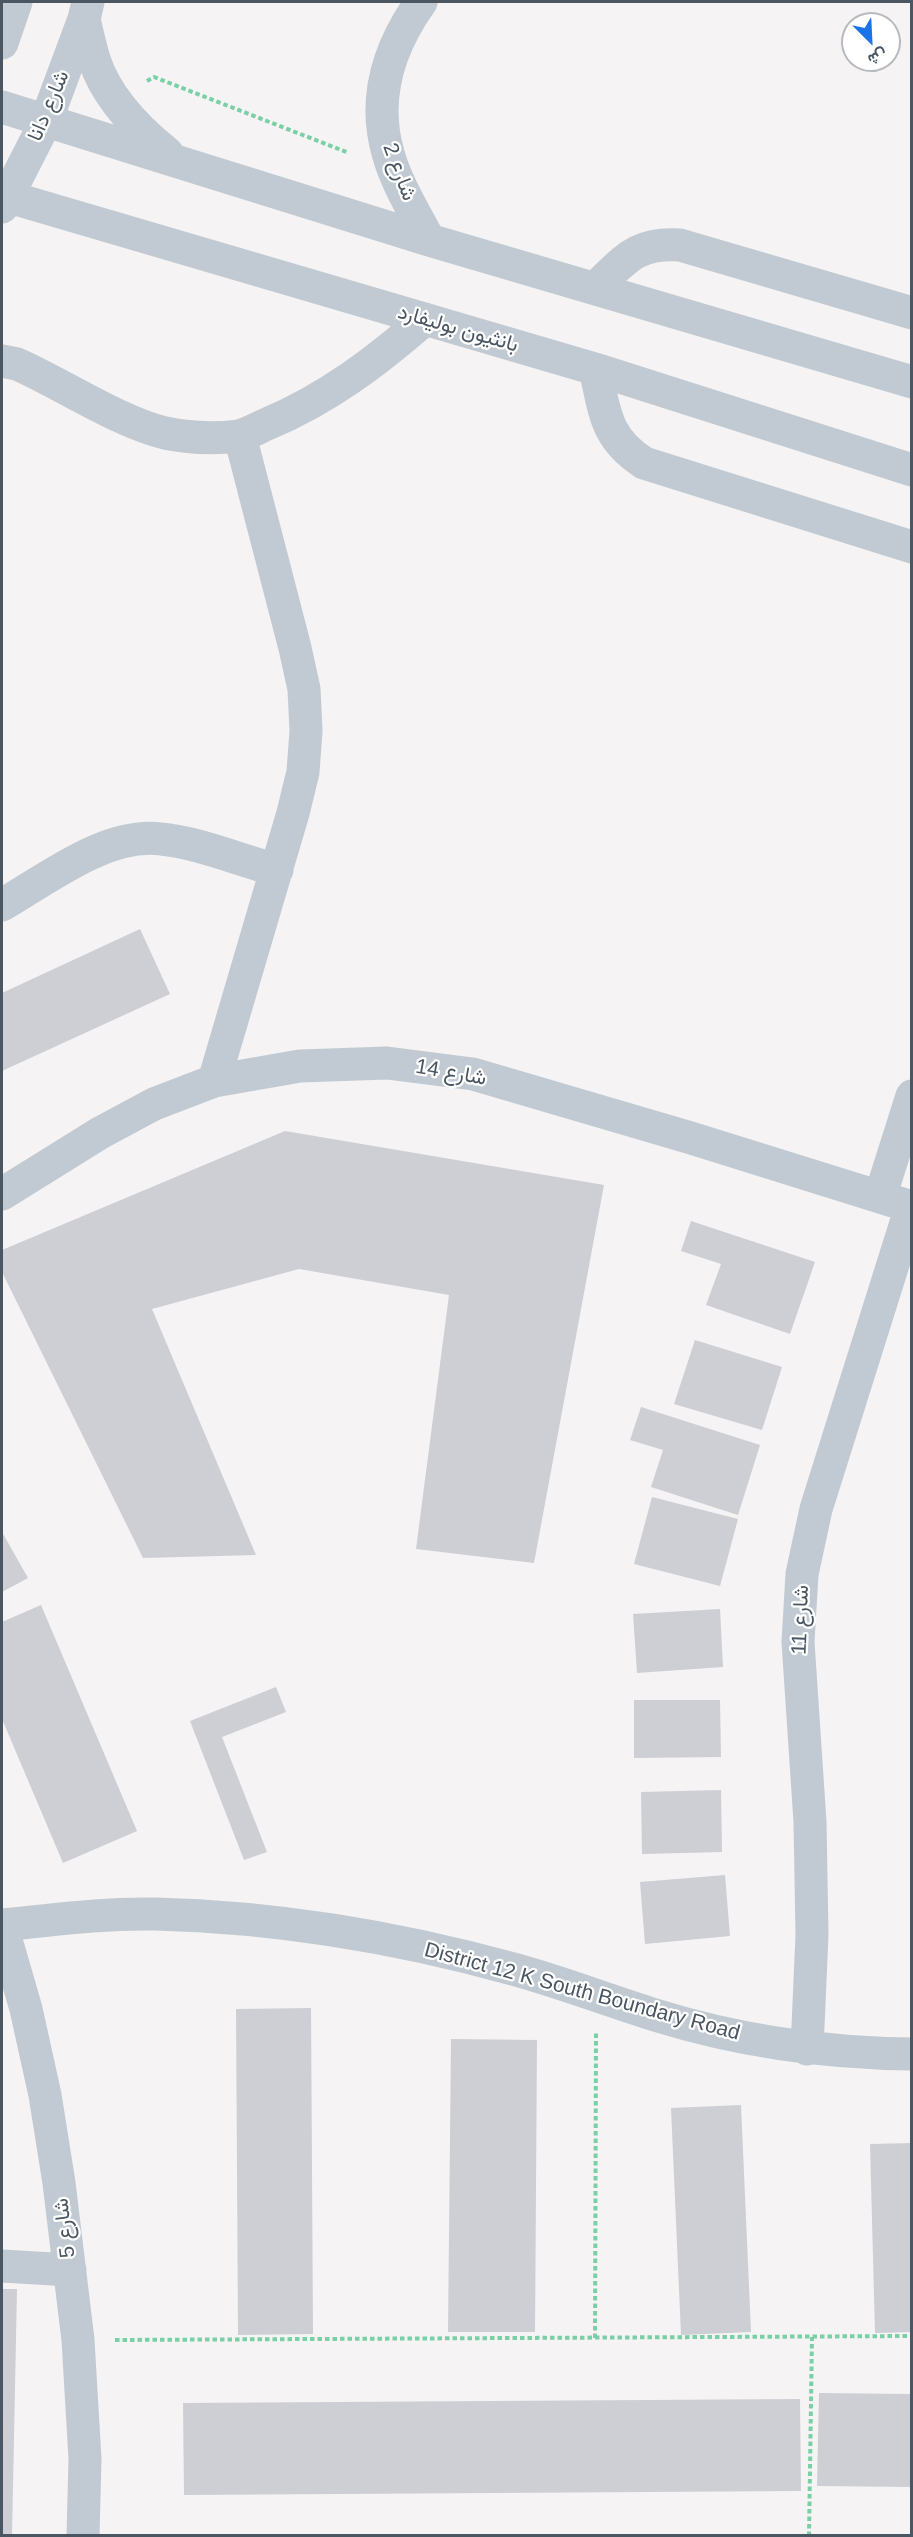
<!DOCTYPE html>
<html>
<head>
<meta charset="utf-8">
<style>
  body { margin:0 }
  #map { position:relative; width:913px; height:2537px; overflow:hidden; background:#f5f3f3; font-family:Arial,Vazirmatn,sans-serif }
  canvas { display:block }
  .frame { position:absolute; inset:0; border:3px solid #4a5661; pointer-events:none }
  .north { position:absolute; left:841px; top:12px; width:60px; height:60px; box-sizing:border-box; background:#fff; border:2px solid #b7bbc0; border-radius:50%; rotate:156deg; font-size:16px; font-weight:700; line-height:24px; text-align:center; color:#4a5661 }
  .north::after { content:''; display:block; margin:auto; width:21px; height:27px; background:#1a73e8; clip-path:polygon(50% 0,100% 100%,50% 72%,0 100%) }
</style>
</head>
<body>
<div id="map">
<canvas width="913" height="2537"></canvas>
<div class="frame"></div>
<div class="north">ش</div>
</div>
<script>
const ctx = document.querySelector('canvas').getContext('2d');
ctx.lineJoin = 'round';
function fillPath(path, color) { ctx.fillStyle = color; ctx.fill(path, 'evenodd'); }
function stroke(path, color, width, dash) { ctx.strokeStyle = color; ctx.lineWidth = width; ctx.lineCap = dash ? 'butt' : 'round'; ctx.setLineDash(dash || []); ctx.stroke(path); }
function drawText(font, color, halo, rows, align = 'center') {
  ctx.font = font + ' Arial,Vazirmatn,sans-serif'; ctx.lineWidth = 4.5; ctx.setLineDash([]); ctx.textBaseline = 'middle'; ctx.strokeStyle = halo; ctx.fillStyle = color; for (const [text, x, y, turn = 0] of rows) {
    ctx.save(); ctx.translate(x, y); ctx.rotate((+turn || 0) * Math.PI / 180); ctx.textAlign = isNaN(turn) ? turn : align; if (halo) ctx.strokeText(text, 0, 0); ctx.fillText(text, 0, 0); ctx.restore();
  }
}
const building = new Path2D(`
  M140 929 170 994 2 1071V993Z
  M285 1131 604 1185 534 1563 416 1549 449 1295 299 1269 152 1309 256 1555 143 1558 2 1272V1250Z
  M691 1221 815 1262 790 1334 706 1305 721 1264 681 1251Z
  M695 1340 782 1367 762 1430 674 1404Z
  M641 1407 760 1445 738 1515 651 1487 663 1450 630 1440Z
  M652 1497 738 1519 720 1586 634 1564Z
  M2 1532 28 1578 2 1592Z
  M41 1605 137 1831 63 1863 2 1719V1622Z
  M720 1609 723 1667 637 1673 633 1614Z
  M276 1687 286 1712 222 1737 267 1852 244 1860 190 1721Z
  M634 1700H720L721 1757 634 1758Z
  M721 1790 722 1852 642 1854 641 1792Z
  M725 1875 730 1936 645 1944 640 1882Z
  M311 2008 313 2334 238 2335 236 2009Z
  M451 2039 537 2040 535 2332H448Z
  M741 2105 751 2332 681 2335 671 2108Z
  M912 2143V2332L875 2333 870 2144Z
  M2 2289H17L12 2536H2Z
  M819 2393 912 2394V2487L817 2486Z
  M800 2399 801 2491 184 2495 183 2403Z`);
const path = new Path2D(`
  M147 81 154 77 349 153
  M595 2338 596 2033
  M115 2340 912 2336
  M809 2536 812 2337`);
const minor = new Path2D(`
  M421 2C389 47 372 97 388 153 396 183 415 213 429 240
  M84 19C87 32 90 46 94 59 106 97 136 128 167 153
  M2 43 16 2
  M2 107 429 240 912 382
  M2 195 595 369 912 470
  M2 207 46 121 84 19 88 2
  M595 288C625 260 636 242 680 245L912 313
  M2 361 17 364C62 384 119 422 165 433 189 438 214 439 238 436 248 434 258 428 267 424 327 399 377 361 425 319
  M595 369C605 412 605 438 644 463L912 547
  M2 905C47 879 106 832 161 839 200 843 239 860 277 870
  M214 1081 293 813 303 772 306 731 304 689 295 648 240 436
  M2 1194 100 1133 154 1104 214 1081 300 1066 387 1063 473 1074 691 1138 912 1207
  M880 1197 912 1096
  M2 1925C52 1920 104 1913 155 1914 275 1917 397 1937 513 1969 561 1982 607 2000 655 2015 738 2041 825 2053 912 2054
  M2 1926 26 2009 45 2095 59 2183 78 2340 85 2459 83 2536
  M807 2049 812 1935 810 1822 798 1642 802 1574 816 1509 911 1207
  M2 2266 70 2270`);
const streetNames = [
  ["شارع دانا",49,106,-67],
  ["شارع 2",399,172,69],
  ["بانثيون بوليفارد",458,329,16],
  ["شارع 14",451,1073,10],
  ["شارع 11",801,1620,-88],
  ["District 12 K South Boundary Road",582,1992,15],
  ["شارع 5",65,2228,-97]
];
fillPath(building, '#cdcfd5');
stroke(path, '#7ad0a6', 4, [4.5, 3]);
stroke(minor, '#c1cad2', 33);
drawText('21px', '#4a5661', '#fff', streetNames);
</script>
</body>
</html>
